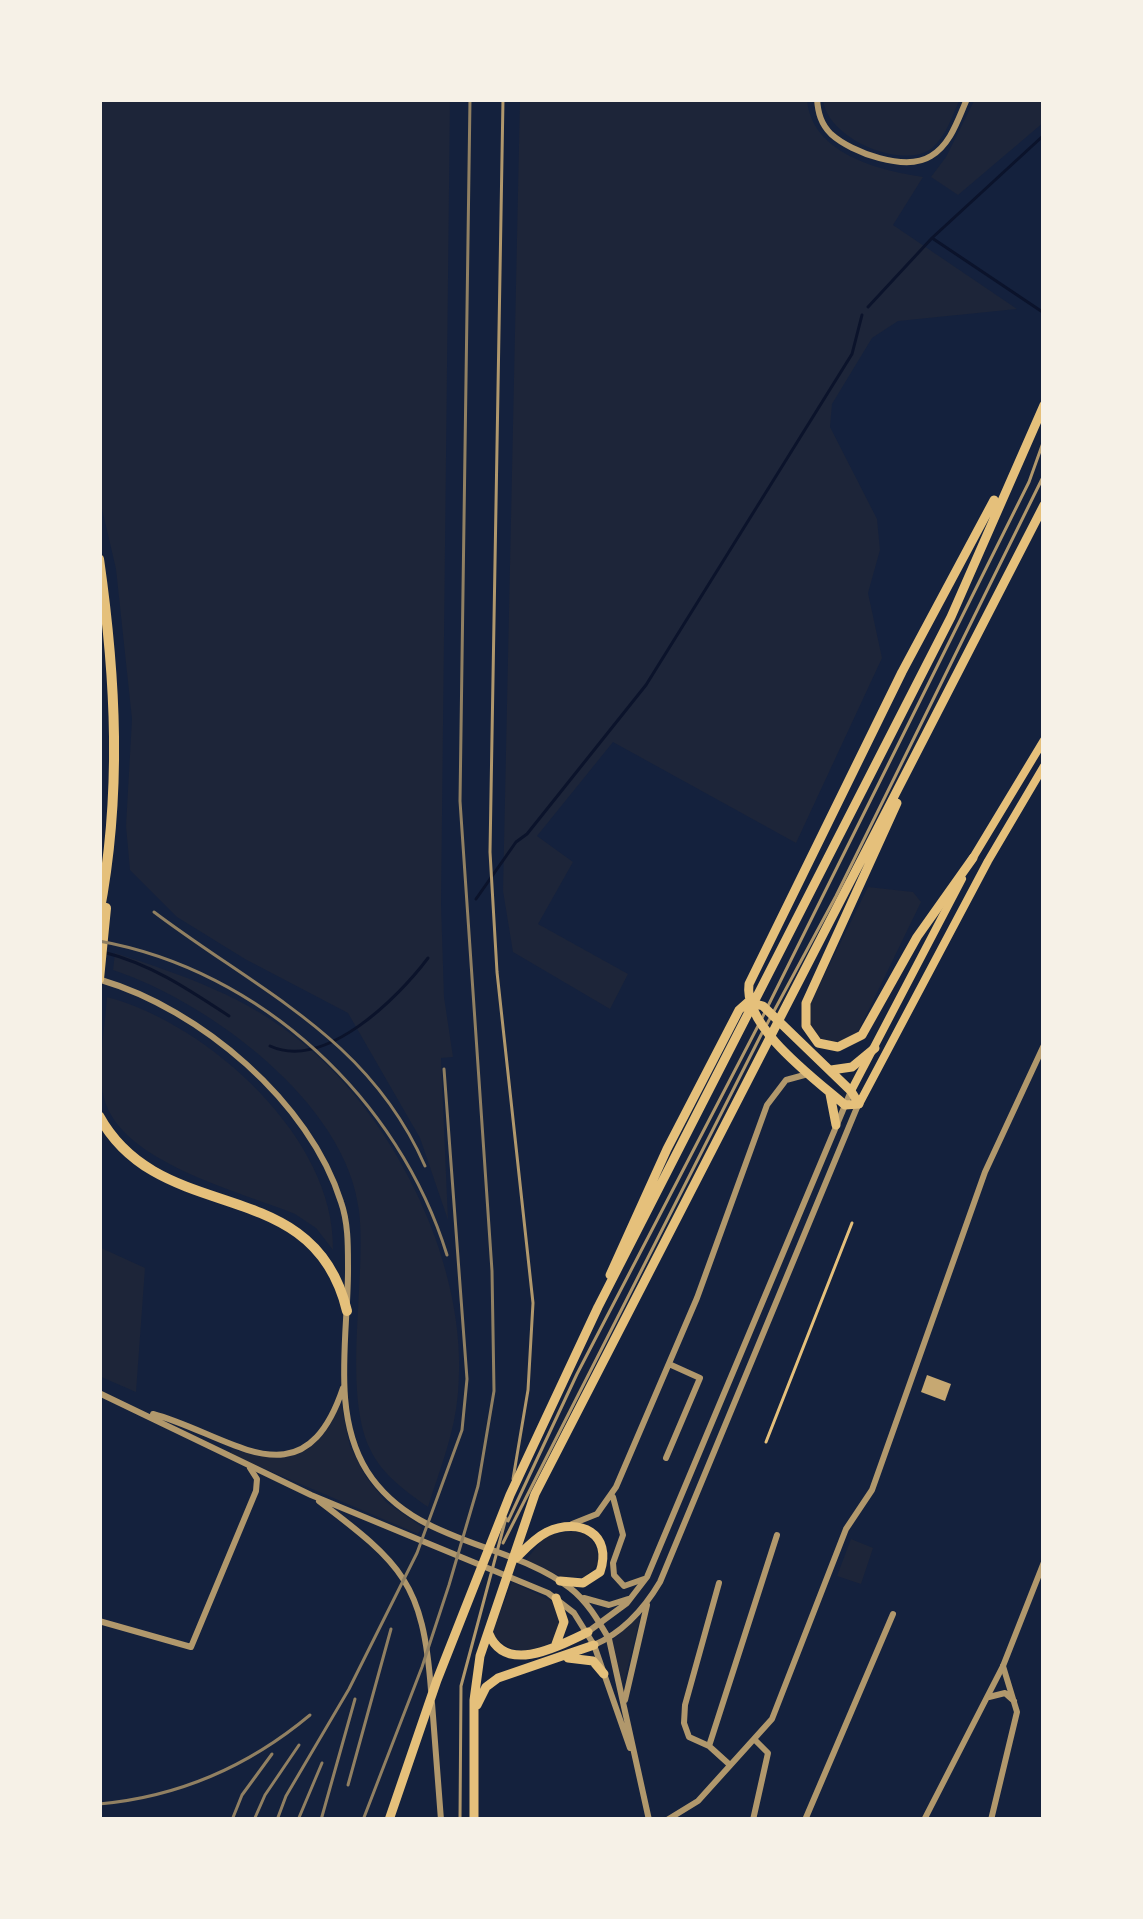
<!DOCTYPE html>
<html>
<head>
<meta charset="utf-8">
<style>
  body { margin:0 }
  #map { position:relative; width:1143px; height:1919px; overflow:hidden; background:#14213d; font-family:Manrope,sans-serif }
  canvas { display:block }
  .frame { position:absolute; inset:0; border:102px solid #f6f1e7; pointer-events:none }
</style>
</head>
<body>
<div id="map">
<canvas width="1143" height="1919"></canvas>
<div class="frame"></div>
</div>
<script>
const ctx = document.querySelector('canvas').getContext('2d');
ctx.lineJoin = 'round';
function fillPath(path, color) { ctx.fillStyle = color; ctx.fill(path, 'evenodd'); }
function stroke(path, color, width, dash) { ctx.strokeStyle = color; ctx.lineWidth = width; ctx.lineCap = dash ? 'butt' : 'round'; ctx.setLineDash(dash || []); ctx.stroke(path); }
const green = new Path2D(`
  M99 99H450L441 904 444 997 453 1057 441 1058 448 1220 420 1138 348 1013 245 959 177 917 130 870 126 826 132 719 116 569 99 496Z
  M520 99H807C811 153 877 170 923 177L893 225 1017 309 898 321 872 338 832 404 830 427 877 519 880 550 868 593 882 658 796 843 613 742 537 836 573 862 538 924 628 974 610 1009 513 952 503 891Z
  M823 99H960C952 116 946 137 931 149 901 170 826 138 823 99Z
  M975 99H1044V122L958 195 931 177 946 157Z
  M868 887 913 892 921 902 856 1036 834 1045 820 1042 809 1024V1006Z
  M115 953C183 975 248 997 304 1044 397 1121 470 1270 458 1393 455 1432 440 1469 428 1507 407 1492 381 1474 370 1449 342 1390 367 1277 359 1211 347 1103 209 1002 113 970Z
  M107 997C209 1024 336 1139 333 1250L316 1228 295 1214C239 1191 120 1162 104 1098 97 1067 105 1028 107 997Z
  M99 1247 145 1268 136 1392 99 1376Z
  M341 1404 350 1446 366 1477 386 1502 422 1527 418 1534 230 1454 232 1449C290 1467 312 1458 341 1404Z
  M578 1530C593 1539 599 1546 598 1564L584 1577H562L526 1560 545 1536Z
  M851 1539 873 1548 861 1584 837 1576Z
  M512 1582 554 1602C556 1609 559 1615 559 1622 560 1654 510 1661 492 1633Z
  M638 1617 640 1618 623 1686 612 1640Z`);
const stream = new Path2D(`
  M932 238 1044 313
  M868 307 932 238 1044 135
  M476 899 516 842 527 834 646 685 852 354 862 315
  M103 952C151 964 188 989 229 1016
  M270 1046C325 1071 398 998 428 958`);
const building = new Path2D(`
  M927 1375 951 1384 945 1401 921 1392Z`);
const path = new Path2D(`
  M766 1442 852 1223`);
const service = new Path2D(`
  M503 99 490 852 497 972 533 1303 528 1390 513 1479
  M762 1018 1029 482 1044 440
  M767 1024 836 896 1044 475
  M508 1521 577 1374 758 1026
  M503 1543 762 1033
  M460 1820 461 1686 506 1518`);
const minor = new Path2D(`
  M666 1458 700 1378 669 1364
  M613 1497 623 1535 613 1563 614 1575 624 1586 644 1579
  M572 1524 597 1514 616 1487 697 1298 767 1105 786 1080 808 1074
  M719 1583 685 1705 684 1723 689 1737 709 1746 730 1765
  M99 1621 191 1647 256 1491 257 1479 250 1468
  M609 1639 649 1820
  M594 1645 630 1748
  M989 1697 1005 1693 1014 1701
  M709 1746 777 1535
  M667 1820 698 1801 772 1719 846 1529 872 1490 985 1172 1044 1045
  M753 1820 768 1753 756 1741
  M805 1820 893 1614
  M991 1820 1017 1712 1003 1666`);
const tertiary = new Path2D(`
  M817 99C818 113 821 124 831 134 852 153 906 172 931 156 951 144 958 119 967 99
  M101 980C200 1009 310 1102 341 1202 348 1222 348 1244 348 1265 349 1331 330 1412 367 1471 414 1545 509 1541 570 1588 587 1601 598 1620 609 1639
  M99 1393 311 1495 548 1593 574 1613 594 1645C624 1632 644 1609 660 1582L858 1105
  M153 1414C231 1435 303 1507 343 1388
  M319 1501C402 1564 423 1583 431 1690
  M584 1598 609 1605 628 1599
  M589 1631 627 1603 647 1577 851 1091
  M625 1700 647 1605
  M432 1703 441 1820
  M924 1820 1003 1666 1044 1562`);
const secondary = new Path2D(`
  M971 861 1044 740
  M851 1091 962 879
  M859 1104 988 861 1044 766`);
const trunk = new Path2D(`
  M897 803 806 1003V1026L818 1043 838 1047 862 1035 917 937 973 858
  M748 1002 763 1006 851 1091 859 1104 845 1105C815 1079 743 1027 749 984L902 672 994 500
  M831 1070 852 1067 875 1048
  M830 1094 836 1125
  M610 1275 667 1149 739 1010 748 1002
  M516 1558C526 1548 535 1538 547 1532 580 1517 613 1534 600 1572L583 1583 560 1581
  M489 1634C506 1675 559 1646 588 1632
  M556 1644 564 1622 556 1598
  M568 1658 593 1661 604 1674
  M477 1705 486 1687 498 1678 594 1645
  M389 1820 437 1680 510 1495 598 1307 951 617 1044 405
  M474 1820V1700L480 1656 535 1494 1044 505`);
const motorway = new Path2D(`
  M99 559C116 678 122 795 99 914
  M99 979 106 908
  M99 1116C161 1229 313 1170 347 1311`);
const rail = new Path2D(`
  M154 912C260 992 369 1038 425 1166
  M99 941C261 970 399 1099 447 1255
  M348 1785 391 1629
  M99 1804C178 1797 249 1766 310 1715
  M232 1820 242 1795 272 1754
  M254 1820 265 1795 299 1745
  M277 1820 286 1796 349 1689 417 1553 462 1430 467 1379 444 1069
  M298 1820 322 1763
  M321 1820 355 1699
  M363 1820 422 1667 449 1585 478 1486 494 1391 492 1271 460 801 470 99`);
fillPath(green, '#1d2539');
stroke(stream, '#0b132b', 3);
fillPath(building, '#c6a872');
stroke(path, '#e5c07b', 3);
stroke(service, '#b1986c', 3);
stroke(minor, '#b1986c', 6);
stroke(tertiary, '#b1986c', 6);
stroke(secondary, '#e5c07b', 8);
stroke(trunk, '#e5c07b', 9);
stroke(motorway, '#e5c07b', 10);
stroke(rail, '#918062', 3);
</script>
</body>
</html>
